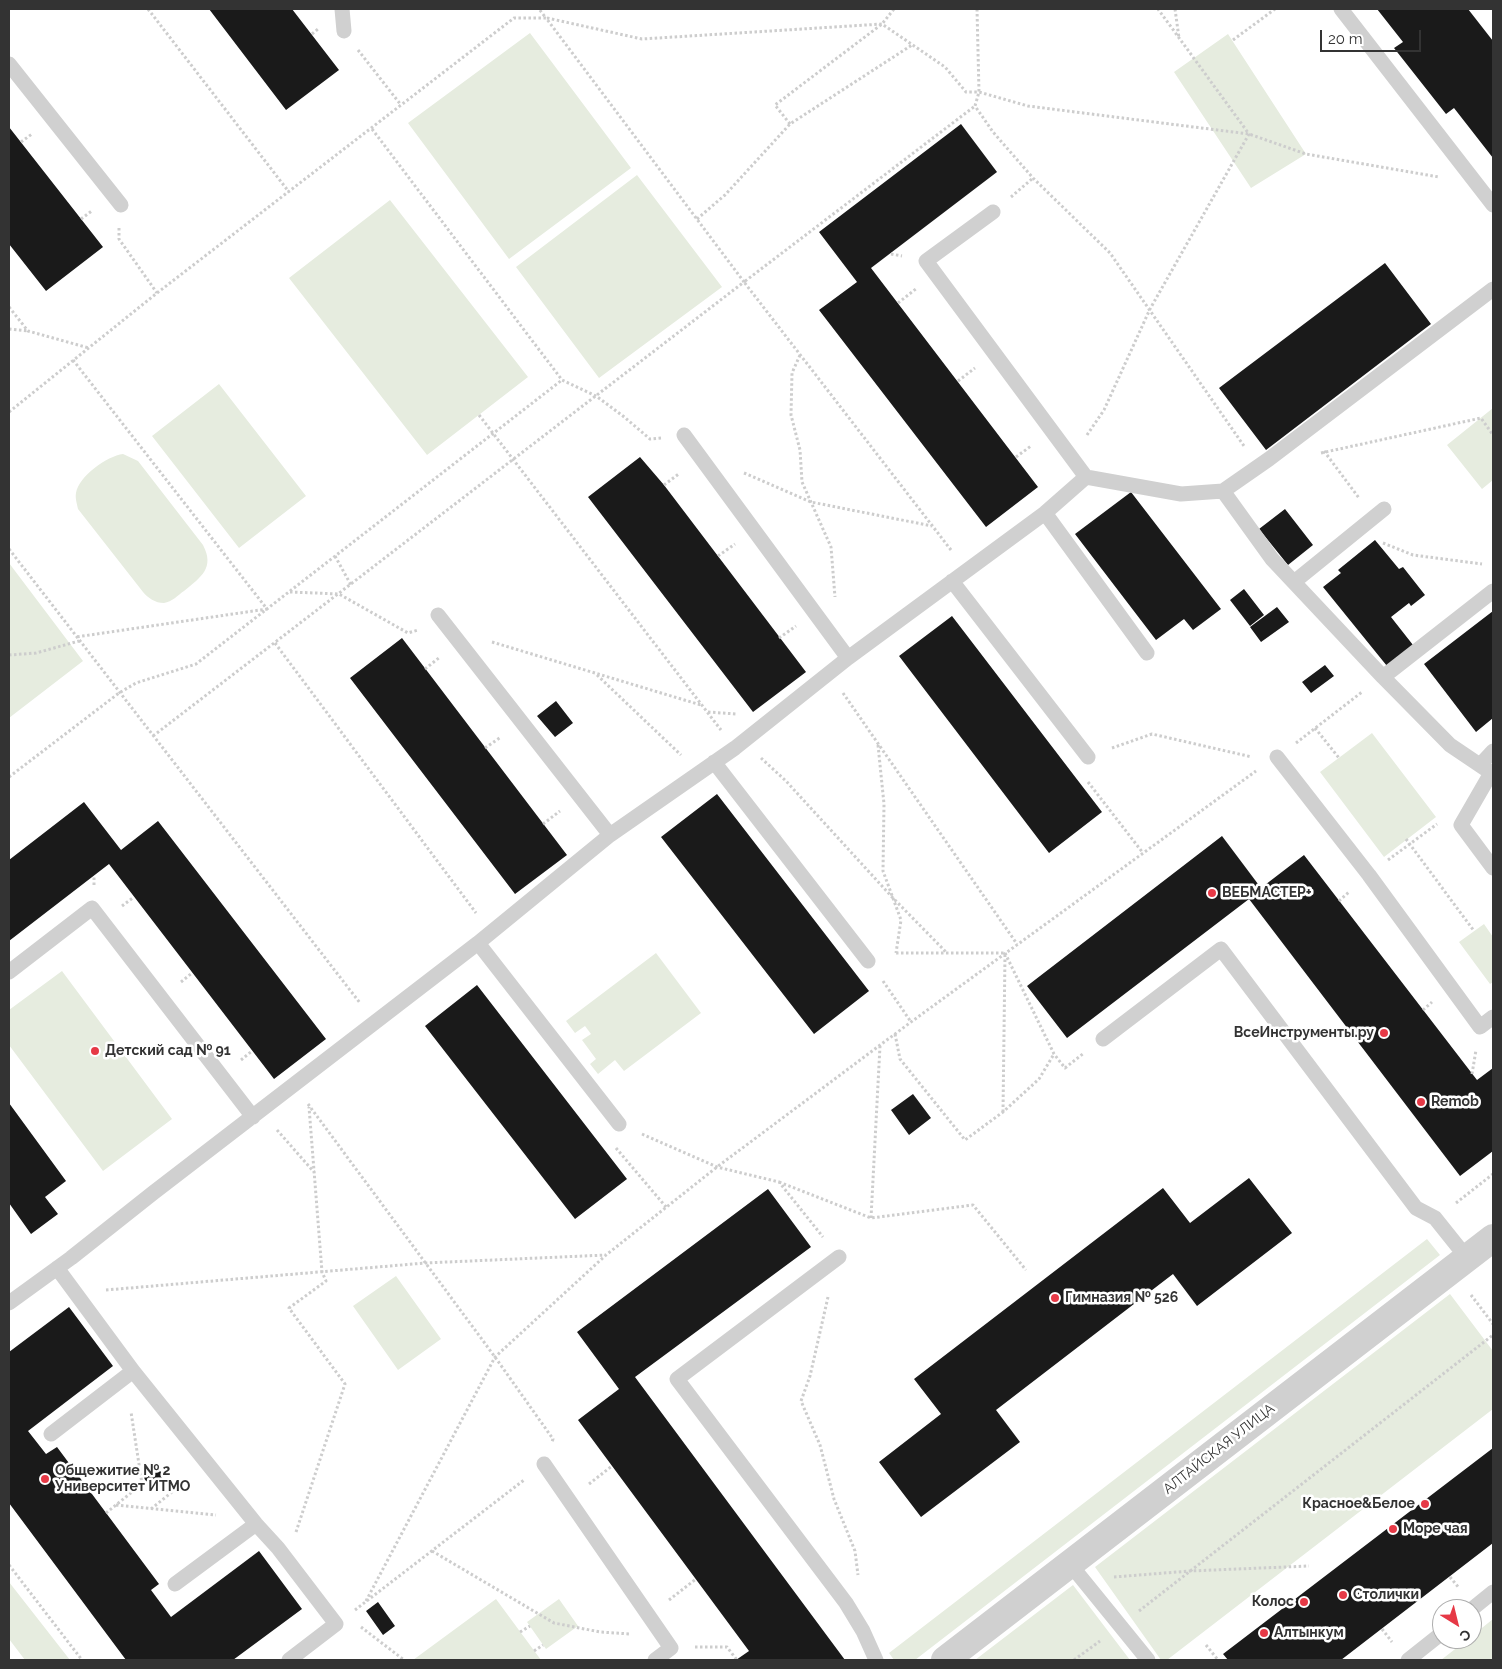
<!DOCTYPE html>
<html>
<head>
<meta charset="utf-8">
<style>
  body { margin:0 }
  #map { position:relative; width:1502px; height:1669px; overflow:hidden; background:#fff; font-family:Raleway,sans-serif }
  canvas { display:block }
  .frame { position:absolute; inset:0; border:10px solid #333; pointer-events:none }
  .north { position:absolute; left:1432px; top:1599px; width:50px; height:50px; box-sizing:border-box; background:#fff; border:1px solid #adadad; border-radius:50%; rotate:144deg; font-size:14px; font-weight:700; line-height:20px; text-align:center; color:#333 }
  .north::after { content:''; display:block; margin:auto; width:18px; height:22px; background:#e63946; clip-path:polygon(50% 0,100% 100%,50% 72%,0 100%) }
  .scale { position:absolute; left:1320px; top:30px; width:101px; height:22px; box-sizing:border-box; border:2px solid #333; border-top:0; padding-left:6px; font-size:15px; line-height:18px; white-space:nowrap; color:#333; -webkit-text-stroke:4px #fff; paint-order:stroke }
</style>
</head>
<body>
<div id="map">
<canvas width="1502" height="1669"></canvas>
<div class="frame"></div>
<div class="north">С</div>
<div class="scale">20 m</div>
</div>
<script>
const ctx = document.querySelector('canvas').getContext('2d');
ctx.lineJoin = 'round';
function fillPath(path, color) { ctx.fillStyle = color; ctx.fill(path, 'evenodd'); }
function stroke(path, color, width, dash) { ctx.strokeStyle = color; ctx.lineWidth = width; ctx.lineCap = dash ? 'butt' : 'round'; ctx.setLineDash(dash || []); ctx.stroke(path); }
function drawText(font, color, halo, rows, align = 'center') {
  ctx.font = font + ' Raleway,sans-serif'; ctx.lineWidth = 5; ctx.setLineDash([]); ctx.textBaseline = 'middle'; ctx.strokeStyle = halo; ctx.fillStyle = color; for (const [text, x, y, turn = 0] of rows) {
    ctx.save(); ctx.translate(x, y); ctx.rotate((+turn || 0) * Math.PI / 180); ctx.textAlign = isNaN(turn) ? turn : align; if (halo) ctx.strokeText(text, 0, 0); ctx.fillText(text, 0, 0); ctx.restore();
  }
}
const green = new Path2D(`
  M530 33 631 168 509 259 408 123Z
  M1228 34 1306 154 1251 188 1174 72Z
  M637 175 722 287 599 378 516 267Z
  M390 200 528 377 427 455 289 278Z
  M219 384 306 496 239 548 152 436Z
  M1493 408V480L1482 489 1447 445Z
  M123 454 138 461 203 545C215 568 201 577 184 591 178 595 172 602 164 603 155 603 148 598 143 592L78 509C77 504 75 498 76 493 79 476 107 456 123 454Z
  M9 563 83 661 9 718Z
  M1372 733 1436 817 1384 857 1320 772Z
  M1484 924 1493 937V982L1490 984 1459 942Z
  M656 953 701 1013 624 1071 615 1060 598 1074 590 1064 596 1059 582 1040 591 1034 585 1026 575 1033 566 1021Z
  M62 971 172 1119 103 1171 9 1045V1010Z
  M1427 1239 1440 1255 915 1660H894L889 1653Z
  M396 1276 441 1339 398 1370 353 1306Z
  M1450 1294 1493 1351V1409L1167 1660H1161L1095 1567Z
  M9 1582 70 1660H25L9 1639Z
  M1073 1585 1130 1660H975Z
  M496 1599 541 1660H413Z
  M559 1599 578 1626 546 1649 527 1622Z
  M1493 1619V1660H1441L1468 1639H1472V1636Z`);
const building = new Path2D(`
  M209 9H292L339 70 286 110Z
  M1377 9H1468L1493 41V158L1454 108 1446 114 1394 48 1403 42Z
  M961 124 997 172 871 268 1038 487 986 527 819 310 857 282 819 232Z
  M9 127 103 247 46 291 9 244Z
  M1385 263 1431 324 1266 450 1219 388Z
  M640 457 664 485 806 672 753 712 588 497Z
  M1131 492 1221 609 1193 630 1184 619 1156 640 1075 534Z
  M1285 509 1313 545 1288 565 1259 529Z
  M1375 540 1399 569 1403 567 1425 595 1411 606 1409 603 1391 617 1413 645 1387 666 1323 587 1341 573 1338 570Z
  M1244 589 1264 615 1250 626 1230 600Z
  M1277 607 1289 622 1261 642 1250 627Z
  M1493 611V718L1476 732 1424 664Z
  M952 616 1102 812 1049 853 899 656Z
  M402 638 567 855 515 894 350 678Z
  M1325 665 1334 676 1311 693 1302 682Z
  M556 701 573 723 555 737 537 716Z
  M717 794 869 991 814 1034 661 837Z
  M84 802 121 850 158 821 326 1039 274 1079 109 864 9 941V860Z
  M1222 836 1261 888 1304 855 1477 1080 1493 1068V1151L1460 1176 1249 899 1067 1038 1027 986Z
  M477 985 627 1179 575 1219 425 1026Z
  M913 1094 931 1118 909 1135 891 1110Z
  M9 1103 66 1181 45 1197 58 1214 31 1234 9 1203Z
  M1249 1178 1292 1233 1197 1306 1173 1274 996 1410 1020 1442 921 1517 879 1462 941 1414 914 1379 1163 1188 1190 1223Z
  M768 1189 811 1247 635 1377 845 1660H736L749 1651 578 1420 619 1389 577 1332Z
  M69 1307 113 1366 28 1431 46 1454 57 1447 159 1584 151 1590 171 1617 259 1551 302 1609 233 1660H126L9 1503V1352Z
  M1493 1448V1543L1341 1660H1228L1223 1654Z
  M144 1476a9 9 0 1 1 18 0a9 9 0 1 1-18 0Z
  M378 1602 395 1626 383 1635 366 1611Z`);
const path = new Path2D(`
  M148 9 289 192
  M977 9 979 92 975 106 993 132 1033 178 1110 253 1244 446
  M1175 9 1179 38
  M547 18 642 39 882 24 945 67 966 92H979L1028 106 1249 134 1306 154 1439 177
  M312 34 318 29
  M1233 40 1275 9
  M358 50 401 105
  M790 124 775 105 882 24 894 9
  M372 129 562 380 596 396 623 416 650 439 661 438
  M21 142 32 134
  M1011 197 1033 178
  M81 219 93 210
  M697 219 725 195 790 124 912 45
  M119 228V239L157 293
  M891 254 902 256
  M898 303 917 288
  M9 307 28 331 89 348
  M9 329 28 331
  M800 355 792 373 791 415 800 450 802 482 831 547 835 597
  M73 360 267 609 76 637
  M958 381 975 368
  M9 412 157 293 514 18H546L539 9
  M479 415 721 730
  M1087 435 1104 410 1150 309 1249 134 1158 9
  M1324 451 1359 498
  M1321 453 1481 418 1493 435
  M1016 457 1031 446
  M744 473 811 502 932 526
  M664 485 680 473
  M1383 543 1413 555 1482 564
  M9 549 360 1003
  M951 550 744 282 975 106
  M335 556 351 585
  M718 556 735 544
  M290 592 339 594 408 633 418 630
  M779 638 796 626
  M492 642 701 705
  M275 643 476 913
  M9 655 36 653 79 641
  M425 669 440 657
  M597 675 681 755
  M843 693 1017 944
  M708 712 736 714
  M1315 728 1339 758
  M153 736 744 282 546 18
  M1296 743 1362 692
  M878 745 884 804 883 871 901 920 896 953
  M485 748 501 737
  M1112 748 1152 734 1252 757
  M761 758 786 781 892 897 947 953
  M9 777 119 693 136 683 196 664 562 380
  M1088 782 1143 853
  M543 824 560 811
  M1406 839 1474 931
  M1388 860 1437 824
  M94 885V875
  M1339 901 1350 891
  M122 906 134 897
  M896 953H1005
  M1005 953 1054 1054 1065 1068 1084 1053
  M883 981 911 1022
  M181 982 192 973
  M1423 1010 1432 1002
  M895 1034 900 1059 965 1140 1003 1112 1039 1079 1054 1054
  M241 1060 252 1051
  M1472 1074 1476 1050
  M308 1104 495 1357 553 1439 552 1442
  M1003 1112 1005 954
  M277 1130 314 1172
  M642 1134 717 1167 779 1182 823 1237
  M616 1148 666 1207
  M779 1182 871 1218 973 1205 1026 1270
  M1456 1203 1493 1174
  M871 1218 880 1046
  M106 1290 425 1263 606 1255
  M1471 1295 1493 1324
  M828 1297 810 1376 801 1401 820 1445 834 1499 855 1551 858 1575
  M589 1484 612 1466
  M116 1505 216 1515
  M151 1509 188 1479
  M106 1513 142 1484 131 1412
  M296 1532 345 1384 289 1308 326 1281 322 1272 309 1107
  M432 1551 554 1623 600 1632 630 1634
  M9 1565 82 1660
  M1114 1577 1190 1571 1309 1566
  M1450 1577 1459 1588
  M669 1600 696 1579
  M366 1601 495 1357 606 1255 717 1167 911 1022 1256 771
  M355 1610 524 1480
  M1139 1611 1493 1335
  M361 1627 404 1660
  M1382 1629 1392 1642
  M520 1632 530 1626
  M1206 1645 1218 1660
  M695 1647H727L737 1660
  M534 1651 543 1645
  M1074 1660 1100 1641`);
const lane = new Path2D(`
  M342 9 344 31
  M1341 9 1493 205
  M9 64 121 205
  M993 212 926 261 1086 477
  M1493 289 1269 459 1223 491 1272 559 1383 677 1450 745 1493 774
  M684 435 848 658
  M1045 513 1147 653
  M952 581 1088 757
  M1294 582 1384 509
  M438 615 610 835
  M1383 677 1493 591
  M1277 757 1369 875 1480 1027 1493 1017
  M714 762 868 961
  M1480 765 1493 751
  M1491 773 1461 825 1493 868
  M478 943 619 1124
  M9 972 92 908 253 1117
  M1103 1039 1221 949 1416 1208 1435 1218 1467 1258
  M839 1257 677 1379 846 1603 863 1631 876 1660
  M57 1268 133 1371 256 1524 278 1548 336 1624 289 1660
  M9 1303 71 1258 153 1193 478 943 610 835 735 748 848 658 1045 513 1086 477 1181 494 1223 491
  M51 1434 133 1371
  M544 1464 671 1648 655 1660
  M1070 1564 1148 1660
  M175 1584 256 1524
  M1472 1609 1493 1592
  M1408 1660 1442 1633`);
const street = new Path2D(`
  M945 1660 1493 1238`);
const markers = [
  [1212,893,5,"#e63946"],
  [1384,1033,5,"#e63946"],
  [95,1051,5,"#e63946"],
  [1421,1102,5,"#e63946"],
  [1055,1298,5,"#e63946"],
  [45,1479,5,"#e63946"],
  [1425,1504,5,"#e63946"],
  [1393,1529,5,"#e63946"],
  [1343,1595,5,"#e63946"],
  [1304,1602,5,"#e63946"],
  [1264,1633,5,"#e63946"]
];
const poiNames = [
  ["ВЕБМАСТЕР+",1222,893],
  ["ВсеИнструменты.ру",1374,1033,"right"],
  ["Детский сад № 91",105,1051],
  ["Remob",1431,1102],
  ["Гимназия № 526",1065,1298],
  ["Общежитие № 2",55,1471],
  ["Университет ИТМО",55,1487],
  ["Красное&Белое",1415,1504,"right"],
  ["Море чая",1403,1529],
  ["Столички",1353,1595],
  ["Колос",1294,1602,"right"],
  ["Алтынкум",1274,1633]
];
const streetNames = [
  ["АЛТАЙСКАЯ УЛИЦА",1219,1449,-38]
];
fillPath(green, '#e6ecdf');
fillPath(building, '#1a1a1a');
stroke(path, '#cdcdcd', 3, [2.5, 2.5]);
stroke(lane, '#d0d0d0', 15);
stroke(street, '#d0d0d0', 28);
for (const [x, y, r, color] of markers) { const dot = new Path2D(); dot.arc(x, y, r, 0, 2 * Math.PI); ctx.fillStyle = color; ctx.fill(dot); stroke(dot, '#fff', 2); }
drawText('bold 14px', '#333', '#fff', poiNames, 'left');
drawText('14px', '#333', '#fff', streetNames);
</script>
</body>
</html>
